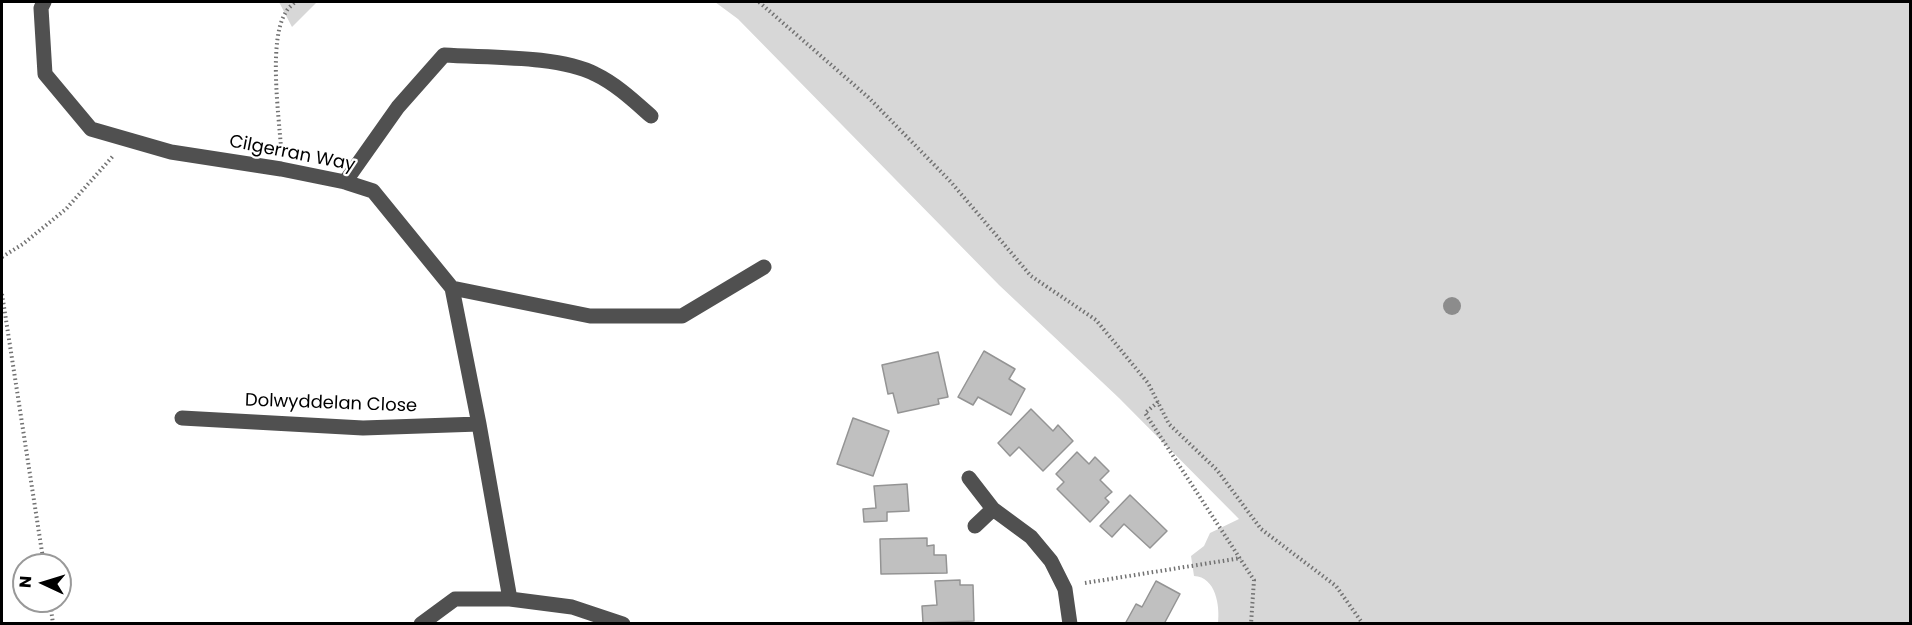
<!DOCTYPE html>
<html>
<head>
<meta charset="utf-8">
<style>
  body { margin:0 }
  #map { position:relative; width:1912px; height:625px; overflow:hidden; background:#fff; font-family:Poppins,sans-serif }
  canvas { display:block }
  .frame { position:absolute; inset:0; border:3px solid #000; pointer-events:none }
  .north { position:absolute; left:12px; top:553px; width:60px; height:60px; box-sizing:border-box; background:#fff; border:2px solid #999; border-radius:50%; rotate:274deg; font-size:16px; font-weight:700; line-height:24px; text-align:center; color:#000 }
  .north::after { content:''; display:block; margin:auto; width:21px; height:27px; background:#000; clip-path:polygon(50% 0,100% 100%,50% 72%,0 100%) }
</style>
</head>
<body>
<div id="map">
<canvas width="1912" height="625"></canvas>
<div class="frame"></div>
<div class="north">N</div>
</div>
<script>
const ctx = document.querySelector('canvas').getContext('2d');
ctx.lineJoin = 'round';
function fillPath(path, color) { ctx.fillStyle = color; ctx.fill(path, 'evenodd'); }
function stroke(path, color, width, dash) { ctx.strokeStyle = color; ctx.lineWidth = width; ctx.lineCap = dash ? 'butt' : 'round'; ctx.setLineDash(dash || []); ctx.stroke(path); }
function drawText(font, color, halo, rows, align = 'center') {
  ctx.font = font + ' Poppins,sans-serif'; ctx.lineWidth = 4.5; ctx.setLineDash([]); ctx.textBaseline = 'middle'; ctx.strokeStyle = halo; ctx.fillStyle = color; for (const [text, x, y, turn = 0] of rows) {
    ctx.save(); ctx.translate(x, y); ctx.rotate((+turn || 0) * Math.PI / 180); ctx.textAlign = isNaN(turn) ? turn : align; if (halo) ctx.strokeText(text, 0, 0); ctx.fillText(text, 0, 0); ctx.restore();
  }
}
const green = new Path2D(`
  M279 2H317L292 27Z
  M715 2H1910V623H1218C1220 606 1216 577 1194 576L1191 556 1204 546 1210 533 1239 519 1119 398 999 285 738 19Z`);
const building = new Path2D(`
  M984 351 1015 369 1009 379 1025 389 1011 415 978 397 973 405 958 397Z
  M938 352 948 397 938 399 939 404 898 413 893 393 888 394 882 365Z
  M1031 409 1053 431 1058 425 1073 441 1043 471 1019 447 1010 456 998 443Z
  M853 418 889 431 873 476 837 464Z
  M1077 452 1089 464 1095 457 1109 471 1100 480 1112 492 1105 498 1109 502 1090 522 1057 489 1064 482 1056 474Z
  M907 484 909 511 887 512V521L864 522 863 509 876 508 874 486Z
  M1130 495 1167 531 1150 548 1124 524 1112 537 1100 526Z
  M927 538V546L934 545V555H946L947 573 881 574 880 539Z
  M960 580V585H973L974 621 923 623 922 606 937 605 935 581Z
  M1156 581 1180 594 1164 624H1125L1136 604 1142 607Z`);
const path = new Path2D(`
  M759 2 868 97 950 181 1031 276 1096 320 1148 383 1169 424 1217 470 1261 529 1336 586 1363 624
  M281 148C279 116 268 39 286 12 288 8 292 5 295 2
  M2 257 23 244 66 209 113 156
  M2 294 44 565
  M1158 402 1145 413 1254 580 1251 624
  M1085 583 1241 558
  M50 601 53 624`);
const minor = new Path2D(`
  M44 2 41 8 45 74 91 129 171 152 281 169 345 182 373 191 452 288 479 424 510 599
  M345 182 398 107 444 55C487 58 558 55 595 74 616 84 634 101 651 116
  M452 288 590 316H682L764 267
  M182 418 363 428 479 424
  M969 478 993 509 1031 537 1051 561 1065 589 1070 624
  M975 526 993 509
  M421 624 455 599H510L572 607 623 624`);
const trees = [
  [1452,306]
];
const streetNames = [
  ["Cilgerran Way",292,154,11],
  ["Dolwyddelan Close",331,404,2]
];
fillPath(green, '#d7d7d7');
fillPath(building, '#c0c0c0');
stroke(building, '#949494', 1.5);
stroke(path, '#727272', 4, [1.5, 3]);
stroke(minor, '#505050', 15);
ctx.fillStyle = '#8c8c8c';
for (const [x, y] of trees) { ctx.beginPath(); ctx.arc(x, y, 9, 0, 2 * Math.PI); ctx.fill(); }
drawText('18px', '#000', '#fff', streetNames);
</script>
</body>
</html>
